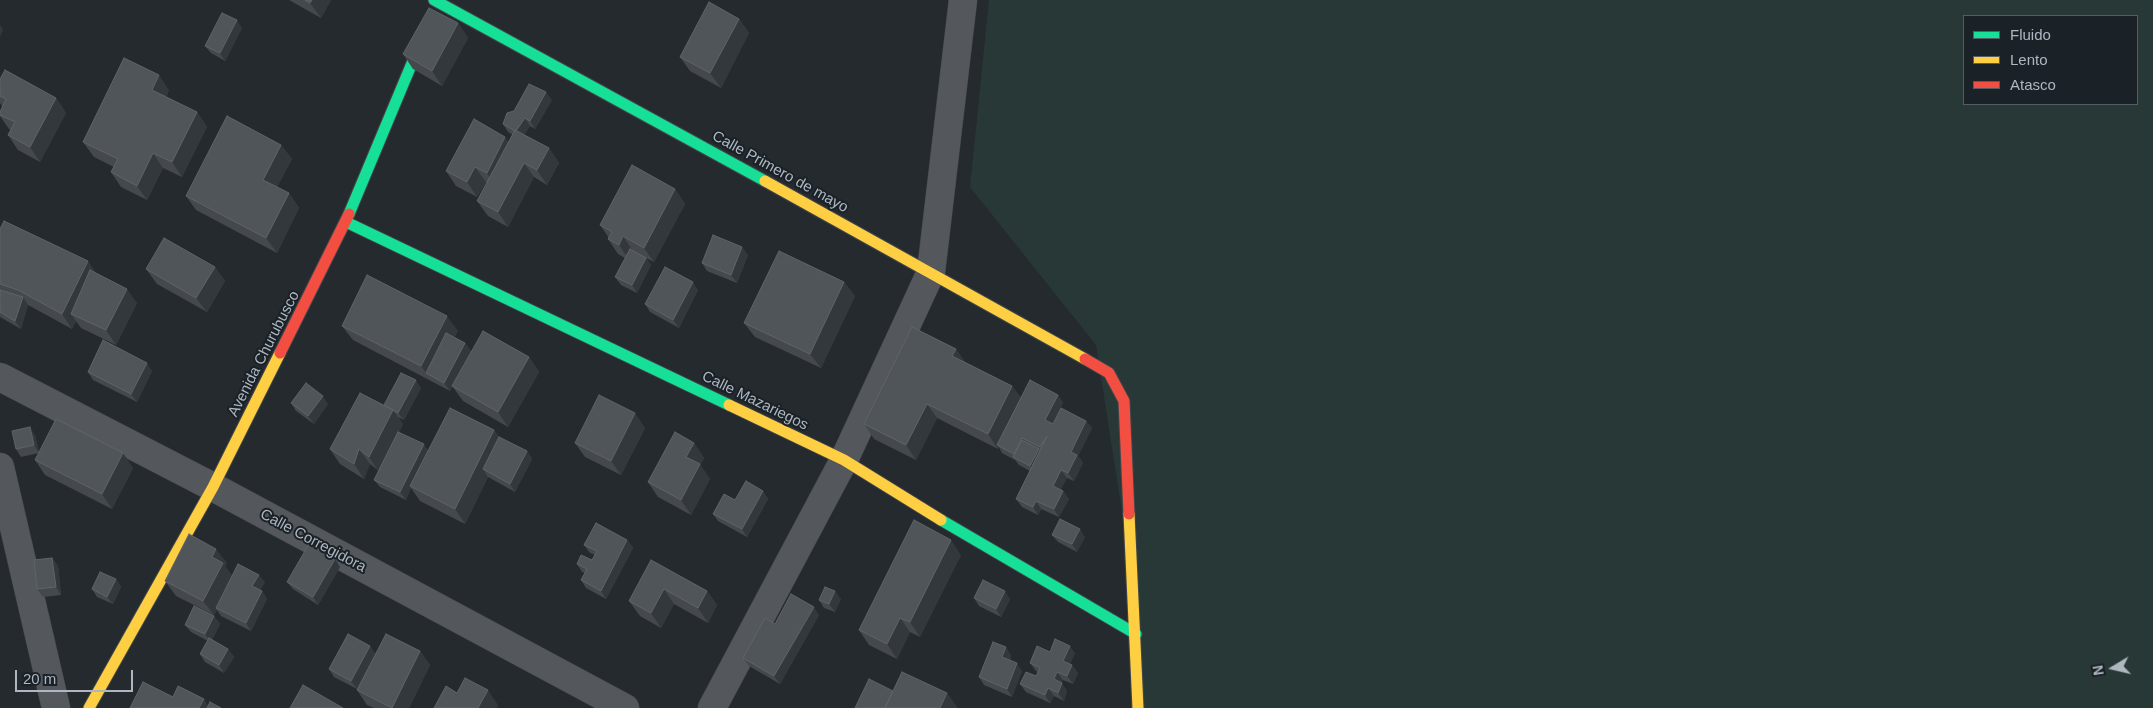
<!DOCTYPE html>
<html>
<head>
<meta charset="utf-8">
<style>
  body { margin:0 }
  #map { position:relative; width:2153px; height:708px; overflow:hidden; background:#252a2e; font-family:Arial,sans-serif }
  canvas { display:block }
  .legend { position:absolute; left:1963px; top:15px; width:175px; height:90px; box-sizing:border-box; background:#1a2127; border:1px solid #555d64; margin:0; padding:6px 9px; list-style:none; font-size:15px; color:#aeb7c0 }
  .legend li { display:flex; align-items:center; gap:10px; height:25px }
  .legend b { width:25px; border:1px solid #555d64 }
  .north { position:absolute; left:2088px; top:643px; width:50px; height:50px; -webkit-text-stroke:4px #1a2127; paint-order:stroke; rotate:261deg; font-size:14px; font-weight:700; line-height:20px; text-align:center; color:#aeb7c0 }
  .north::after { content:''; display:block; margin:auto; width:18px; height:22px; background:#aeb7c0; clip-path:polygon(50% 0,100% 100%,50% 72%,0 100%) }
  .scale { position:absolute; left:15px; top:670px; width:118px; height:22px; box-sizing:border-box; border:2px solid #aeb7c0; border-top:0; padding-left:6px; font-size:15px; line-height:18px; white-space:nowrap; color:#aeb7c0; -webkit-text-stroke:4px #1a2127; paint-order:stroke }
</style>
</head>
<body>
<div id="map">
<canvas width="2153" height="708"></canvas>
<ul class="legend">
<li><b style="height:6px;background:#16e098"></b>Fluido</li>
<li><b style="height:6px;background:#ffcf43"></b>Lento</li>
<li><b style="height:6px;background:#f24e42"></b>Atasco</li>
</ul>
<div class="north">N</div>
<div class="scale">20 m</div>
</div>
<script>
const ctx = document.querySelector('canvas').getContext('2d');
ctx.lineJoin = 'round';
function fillPath(path, color) {
  ctx.fillStyle = color;
  ctx.fill(path, 'evenodd');
}
function toPath(rows) {
  const path = new Path2D();
  for (const r of rows) {
    path.moveTo(r[0], r[1]);
    for (let i = 2; i < r.length; i += 2) path.lineTo(r[i], r[i + 1]);
  }
  return path;
}
function trace(path, color, width, dash) {
  ctx.strokeStyle = color;
  ctx.lineWidth = width;
  ctx.lineCap = dash ? 'butt' : 'round';
  ctx.setLineDash(dash || []);
  ctx.stroke(path);
}
function write(font, color, halo, rows, align = 'center') {
  ctx.font = font + ' Arial,sans-serif';
  ctx.lineWidth = 4;
  ctx.setLineDash([]);
  ctx.textBaseline = 'middle';
  ctx.strokeStyle = halo;
  ctx.fillStyle = color;
  for (const [text, x, y, turn = 0] of rows) {
    ctx.save();
    ctx.translate(x, y);
    ctx.rotate((+turn || 0) * Math.PI / 180);
    ctx.textAlign = isNaN(turn) ? turn : align;
    if (halo) ctx.strokeText(text, 0, 0);
    ctx.fillText(text, 0, 0);
    ctx.restore();
  }
}
fillPath(toPath([
  [989,0,2153,0,2153,708,1131,708,1128,550,1096,345,970,187],
  [1964,16,2137,16,2137,104,1964,104]
]), '#283837');
const street = toPath([
  [0,377,213,487,625,708],
  [0,467,56,708],
  [712,708,844,460,931,272,963,0]
]);
const fast = toPath([
  [434,0,765,181],
  [349,214,425,32],
  [346,222,729,405],
  [941,520,1136,634]
]);
const slow = toPath([
  [765,181,1085,359],
  [729,405,844,460,941,520],
  [1129,514,1138,708],
  [89,708,213,487,280,353]
]);
const jam = toPath([
  [280,353,349,214],
  [1085,359,1109,373,1124,401,1129,514]
]);
trace(street, '#424649', 29);
trace(fast, '#424649', 13);
trace(slow, '#424649', 13);
trace(jam, '#424649', 13);
trace(street, '#54585d', 28);
trace(fast, '#16e098', 11);
trace(slow, '#ffcf43', 11);
trace(jam, '#f24e42', 11);
fillPath(toPath([
  [289,0,331,0,321,18],
  [739,19,749,33,721,88,690,71,680,57],
  [458,23,468,38,442,86,413,69,403,54],
  [242,28,225,61,211,53,205,46],
  [0,79,56,98,66,113,40,162,18,150,8,135,11,130,9,129,0,116,0,112,3,107,0,103],
  [169,90,166,97,197,112,207,127,182,177,163,168,147,200,121,187,111,172,114,167,94,157,83,142],
  [552,100,535,129,530,126,524,135,549,148,559,163,547,185,534,177,508,227,488,216,477,201,487,183,486,182,477,197,456,186,446,171,509,142,513,135,508,132,503,124],
  [281,145,292,159,277,187,289,193,299,208,277,253,196,210,186,196],
  [675,189,685,204,654,262,646,258,651,265,637,293,621,285,615,277,625,258,618,254,608,239,609,238,600,225],
  [0,229,96,273,137,303,116,345,81,328,76,321,72,329,28,305,21,329,0,317],
  [748,255,737,283,707,271,702,263],
  [215,267,225,281,207,312,157,284,146,269],
  [844,282,855,296,821,368,755,337,744,323],
  [698,290,679,328,650,312,645,304],
  [342,326,458,331,454,337,465,343,471,351,450,391,353,340],
  [956,349,965,362,1012,386,1021,398,1058,395,1063,403,1052,424,1086,421,1092,428,1078,456,1083,463,1074,481,1067,478,1060,490,1063,491,1069,499,1059,517,1041,509,1038,515,1022,507,1016,499,1030,471,1019,465,1015,460,1002,453,999,447,998,449,937,418,916,460,874,439,864,424],
  [529,357,539,372,508,427,463,401,452,386],
  [152,371,137,402,93,380,88,372],
  [421,388,404,420,398,417,403,424,399,432,428,451,494,430,499,437,527,451,532,459,515,492,488,477,465,524,420,501,411,488,406,500,380,487,374,480,379,471,370,464,364,479,340,464,330,449,385,406],
  [291,403,328,404,314,424,296,411],
  [645,428,621,475,585,457,575,443],
  [35,435,39,452,133,468,112,509,45,475,35,460,39,453,21,457,16,449],
  [694,443,704,458,700,465,710,479,691,515,658,497,648,482],
  [763,491,768,499,747,537,718,521,713,514,735,500],
  [1052,535,1085,537,1077,552,1058,542],
  [627,540,633,548,606,599,586,588,581,580,585,573,582,572,577,564,592,560,595,555,590,553,584,545],
  [961,555,920,637,910,632,897,659,869,645,859,630],
  [52,558,58,566,61,595,43,597,37,589],
  [335,559,340,567,318,605,293,589,287,582],
  [651,560,707,591,717,605,708,623,674,604,661,628,640,616,629,601],
  [227,563,225,566,232,576,265,582,260,590,262,591,267,599,251,631,221,616,217,610,214,615,176,596,165,581],
  [116,579,121,587,113,604,97,597,92,589],
  [974,598,1010,599,1001,617,979,606],
  [841,599,835,612,824,608,819,600],
  [819,615,780,684,749,666,743,658,775,624],
  [214,616,220,624,212,640,228,649,234,657,224,673,205,662,200,654,208,641,191,632,185,625],
  [420,651,430,665,409,708,374,708,367,705,357,690,375,654,357,689,334,677,329,669,376,654],
  [1050,652,1075,653,1070,664,1072,665,1078,673,1073,684,1063,680,1061,683,1067,691,1064,701,1054,696,1050,703,1026,692,1020,684,1036,676,1038,672,1036,671,1030,663],
  [1011,655,1010,660,1022,671,1012,697,984,685,979,677]
]), '#45494e');
fillPath(toPath([
  [312,0,331,0,321,18,310,3],
  [739,19,749,33,721,88,710,73],
  [237,20,242,28,225,61,220,53],
  [458,23,468,38,442,86,432,71],
  [0,25,3,30,0,37],
  [159,75,169,90,162,104,152,90],
  [546,92,552,100,535,129,530,121],
  [56,98,66,113,40,162,30,147],
  [197,112,207,127,182,177,172,162],
  [525,118,530,126,521,139,516,131],
  [505,137,516,151,497,188,487,173],
  [281,145,292,159,273,194,263,180],
  [549,148,559,163,547,185,537,170],
  [153,153,163,168,147,200,137,186],
  [524,163,534,177,508,227,498,212],
  [475,167,486,182,477,197,467,182],
  [675,189,685,204,654,262,644,248],
  [289,193,299,208,277,253,266,238],
  [623,236,633,251,629,260,619,245],
  [742,247,748,255,737,283,731,275],
  [646,258,651,265,637,293,632,285],
  [88,261,98,276,71,314,76,321,72,329,62,314],
  [215,267,225,281,207,312,196,298],
  [693,282,698,290,679,328,673,320],
  [844,282,855,296,821,368,810,354],
  [127,289,137,303,116,345,106,330],
  [23,297,28,305,21,329,15,321],
  [447,316,458,331,433,377,426,373,421,366],
  [465,343,471,351,450,391,444,383],
  [956,349,966,363,952,356],
  [529,357,539,372,508,427,498,412],
  [147,363,152,371,137,402,131,394],
  [416,380,421,388,404,420,398,413],
  [1012,386,1022,400,997,445,999,447,998,449,988,434],
  [1058,395,1063,403,1050,428,1045,420],
  [323,396,328,404,314,424,308,416],
  [927,404,937,418,916,460,906,445],
  [393,410,403,424,379,472,369,457],
  [635,413,645,428,621,475,611,461],
  [1086,421,1092,428,1078,456,1083,463,1074,481,1068,473,1071,452],
  [30,427,35,435,39,453,34,445],
  [494,430,505,445,483,469,488,477,465,524,455,509],
  [1022,438,1028,446,1017,459,1014,454],
  [694,443,704,458,700,465,710,479,691,515,681,500,686,457],
  [424,444,429,452,410,486,411,488,406,500,400,492],
  [359,449,370,464,364,479,354,464],
  [1039,449,1044,456,1036,474,1030,466],
  [527,451,532,459,515,492,510,484],
  [123,453,133,468,112,509,102,494],
  [1061,470,1067,478,1059,494,1053,486],
  [763,491,768,499,747,537,742,529],
  [1063,491,1069,499,1059,517,1054,509],
  [1036,501,1041,509,1038,515,1033,507],
  [1080,529,1085,537,1077,552,1072,544],
  [627,540,633,548,606,599,601,591],
  [951,540,961,555,920,637,910,622],
  [216,549,227,563,225,566,233,577,216,608,217,610,214,615,203,601,212,557],
  [52,558,58,566,61,595,56,587],
  [335,559,340,567,318,605,313,597],
  [259,575,265,582,258,594,252,586],
  [116,579,121,587,113,604,107,597],
  [664,589,674,604,661,628,651,613],
  [262,591,267,599,251,631,246,623],
  [707,591,717,605,708,623,698,608],
  [835,591,841,599,835,612,829,604],
  [1005,591,1010,599,1001,617,996,609],
  [814,607,819,615,780,684,774,676],
  [214,616,220,624,211,642,205,634],
  [900,618,910,632,897,659,887,644],
  [370,646,376,654,357,689,351,681],
  [1070,646,1075,653,1068,669,1063,661],
  [1006,647,1011,655,1008,665,1002,657],
  [228,649,234,657,224,673,219,665],
  [420,651,430,665,409,708,392,708],
  [1017,663,1022,671,1012,697,1007,689],
  [1072,665,1078,673,1073,684,1067,676],
  [1057,672,1063,680,1059,687,1054,679],
  [1062,683,1067,691,1064,701,1058,693],
  [1048,688,1054,696,1050,703,1045,695],
  [488,690,498,705,497,708,478,708],
  [947,693,958,708,940,708],
  [204,699,209,707,208,708,199,708]
]), '#33383c');
const building = toPath([
  [305,0,312,0,310,3,305,0],
  [709,2,739,19,710,73,680,57,709,2],
  [429,8,458,23,432,71,403,54,429,8],
  [222,13,237,20,220,53,205,46,222,13],
  [124,58,159,75,152,90,197,112,172,162,153,153,137,186,111,172,118,159,83,142,124,58],
  [5,70,56,98,30,147,8,135,15,122,0,115,0,112,6,99,0,96,0,79,5,70],
  [529,84,546,92,530,121,525,118,516,131,515,131,503,124,507,113,514,111,529,84],
  [227,116,281,145,263,180,289,193,266,238,186,196,227,116],
  [474,119,505,137,487,173,475,167,467,182,446,171,474,119],
  [515,130,549,148,537,170,524,163,498,212,477,201,515,130],
  [632,165,675,189,644,248,623,236,619,245,608,239,612,232,600,225,632,165],
  [4,221,88,261,62,314,18,290,0,284,0,229,4,221],
  [713,235,742,247,731,275,702,263,713,235],
  [164,238,215,267,196,298,146,269,164,238],
  [630,249,646,258,632,285,615,277,630,249],
  [779,251,844,282,810,354,744,323,779,251],
  [665,267,693,282,673,320,645,304,665,267],
  [90,270,127,289,106,330,71,314,90,270],
  [367,275,447,316,421,366,342,326,367,275],
  [0,290,23,297,15,321,0,312,0,290],
  [912,327,956,349,952,356,1012,386,988,434,927,404,906,445,864,424,912,327],
  [483,331,529,357,498,412,452,386,483,331],
  [446,333,465,343,444,383,426,373,446,333],
  [103,340,147,363,131,394,88,372,103,340],
  [401,373,416,380,398,413,384,405,401,373],
  [1030,380,1058,395,1045,420,1053,424,1061,408,1086,421,1071,452,1077,455,1068,473,1061,470,1053,486,1063,491,1054,509,1036,501,1033,507,1016,499,1047,436,1040,447,1022,438,1014,454,997,445,1030,380],
  [306,383,323,396,308,416,291,403,306,383],
  [360,393,393,410,369,457,359,449,354,464,330,449,360,393],
  [599,395,635,413,611,461,575,443,599,395],
  [450,408,494,430,455,509,410,486,450,408],
  [56,419,123,453,102,494,35,460,56,419],
  [30,427,34,445,16,449,12,431,30,427],
  [398,432,424,444,400,492,374,480,398,432],
  [675,432,694,443,686,457,700,464,681,500,648,482,675,432],
  [499,437,527,451,510,484,483,469,499,437],
  [1022,440,1039,449,1030,466,1013,457,1022,440],
  [746,481,763,491,742,529,713,514,724,494,735,500,746,481],
  [1060,519,1080,529,1072,544,1052,535,1060,519],
  [914,520,951,540,910,622,900,618,887,644,859,630,914,520],
  [596,523,627,540,601,591,581,580,587,569,577,564,581,555,592,560,597,551,584,545,596,523],
  [189,534,216,549,212,557,223,563,203,601,165,581,189,534],
  [309,544,335,559,313,597,287,582,309,544],
  [52,558,56,587,37,589,34,560,52,558],
  [651,560,707,591,698,608,664,589,651,613,629,601,651,560],
  [238,564,259,575,252,586,262,591,246,623,216,608,238,564],
  [100,572,116,579,107,597,92,589,100,572],
  [983,580,1005,591,996,609,974,598,983,580],
  [825,587,835,591,829,604,819,600,825,587],
  [791,594,814,607,774,676,743,658,765,618,775,624,791,594],
  [194,606,214,616,205,634,185,625,194,606],
  [348,634,370,646,351,681,329,669,348,634],
  [386,634,420,651,392,708,357,690,386,634],
  [209,638,228,649,219,665,200,654,209,638],
  [1055,639,1070,646,1063,661,1072,665,1067,676,1057,672,1054,679,1062,683,1058,693,1048,688,1045,695,1020,684,1026,672,1036,676,1040,668,1030,663,1037,646,1050,652,1055,639],
  [993,642,1006,647,1002,657,1017,663,1007,689,979,677,993,642],
  [902,672,947,693,940,708,885,708,902,672],
  [465,678,488,690,478,708,434,708,446,686,457,693,465,678],
  [869,679,893,691,885,708,855,708,869,679],
  [143,682,173,697,178,686,204,699,199,708,130,708,143,682],
  [303,685,343,708,290,708,303,685],
  [210,702,221,708,207,708,210,702]
]);
fillPath(building, '#50555a');
trace(building, '#5f646a', 1);
write('15px', '#aeb7c0', '#1a2127', [
  ["Calle Primero de mayo",780,172,29],
  ["Avenida Churubusco",264,354,-63],
  ["Calle Mazariegos",755,401,26],
  ["Calle Corregidora",313,541,28]
]);
</script>
</body>
</html>
